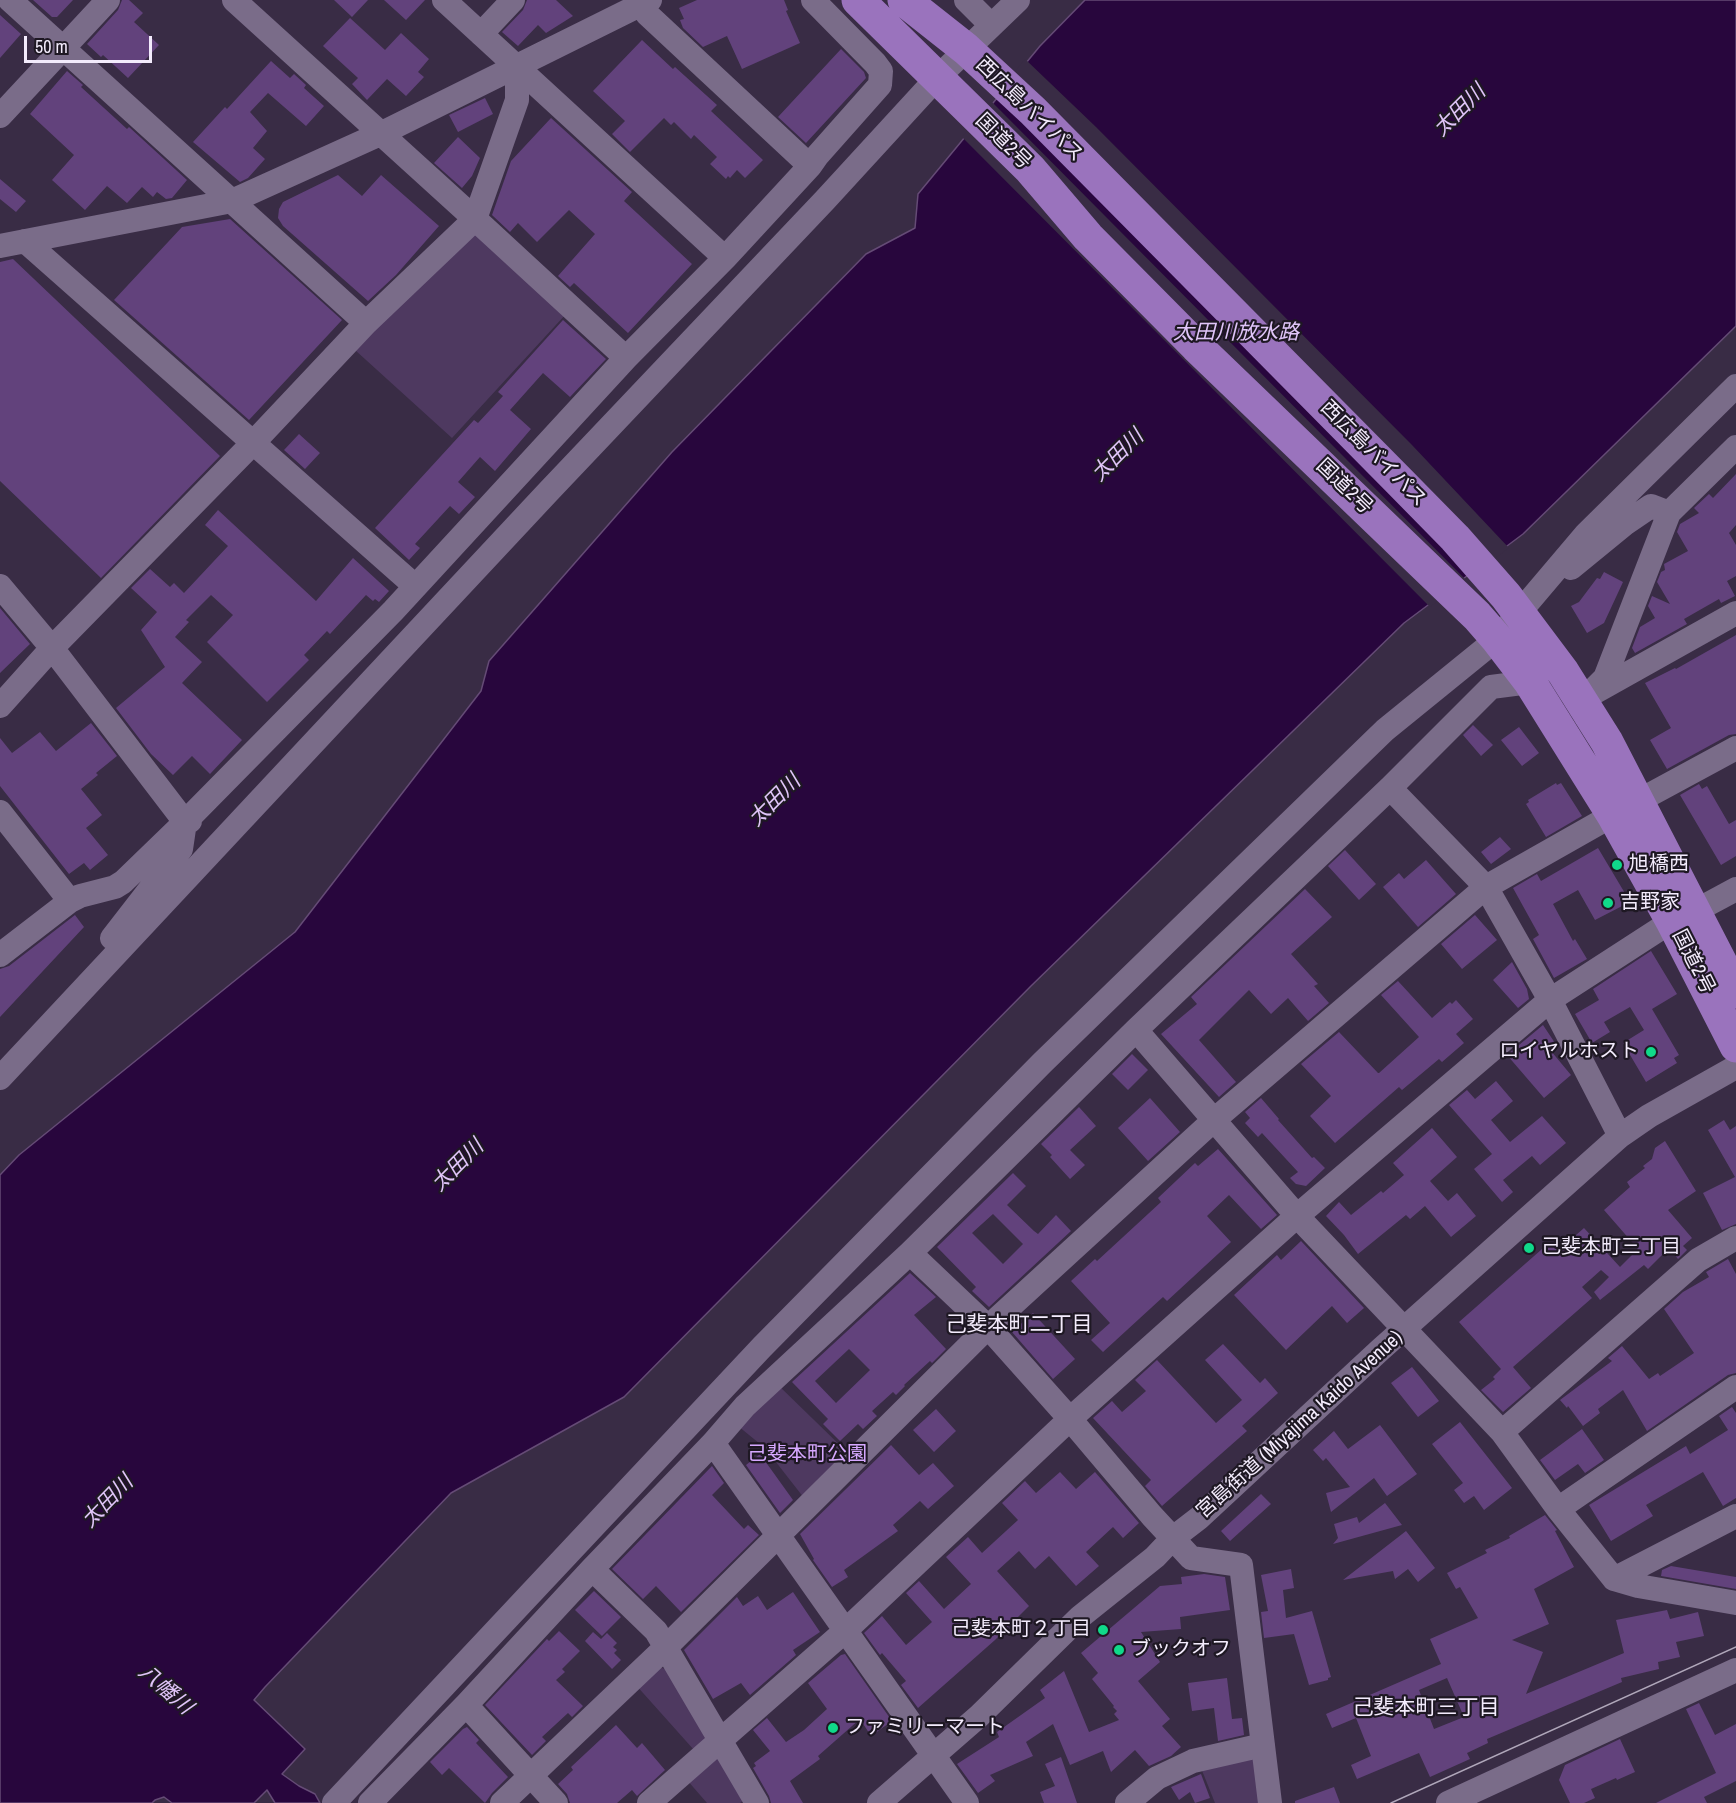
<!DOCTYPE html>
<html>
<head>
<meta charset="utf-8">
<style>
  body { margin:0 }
  #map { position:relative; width:1736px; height:1803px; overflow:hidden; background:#392c45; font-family:"Archivo Narrow",sans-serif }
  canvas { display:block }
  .scale { position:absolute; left:24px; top:36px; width:128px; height:27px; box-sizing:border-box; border:3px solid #f3ebfc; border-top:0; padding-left:8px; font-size:18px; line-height:21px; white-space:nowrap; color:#f3ebfc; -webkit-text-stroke:4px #1e1823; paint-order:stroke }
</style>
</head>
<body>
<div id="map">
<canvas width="1736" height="1803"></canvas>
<div class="scale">50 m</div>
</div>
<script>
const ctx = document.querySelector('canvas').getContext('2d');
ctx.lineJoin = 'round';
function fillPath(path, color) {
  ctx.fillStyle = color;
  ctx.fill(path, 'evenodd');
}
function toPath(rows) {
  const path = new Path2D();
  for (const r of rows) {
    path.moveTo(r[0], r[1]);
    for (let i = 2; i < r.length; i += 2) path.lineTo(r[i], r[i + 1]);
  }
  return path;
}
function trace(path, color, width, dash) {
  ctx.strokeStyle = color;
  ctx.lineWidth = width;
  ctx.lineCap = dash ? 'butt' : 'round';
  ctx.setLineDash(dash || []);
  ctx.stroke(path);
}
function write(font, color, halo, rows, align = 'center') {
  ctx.font = font + ' "Archivo Narrow","Noto Sans JP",sans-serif';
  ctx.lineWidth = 4.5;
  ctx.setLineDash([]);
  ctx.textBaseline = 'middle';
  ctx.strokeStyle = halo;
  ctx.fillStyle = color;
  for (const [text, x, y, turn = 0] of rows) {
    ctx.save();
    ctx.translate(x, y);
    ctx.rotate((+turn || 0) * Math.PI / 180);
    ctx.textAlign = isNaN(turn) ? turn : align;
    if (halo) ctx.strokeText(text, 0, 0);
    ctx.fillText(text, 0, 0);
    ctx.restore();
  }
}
fillPath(toPath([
  [467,234,478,235,566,314,452,438,355,350],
  [777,1384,850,1455,804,1498,765,1448,738,1426],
  [655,1666,669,1670,706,1732,704,1742,694,1750,635,1684],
  [1253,1754,1266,1803,1215,1803,1201,1768],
  [711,1758,723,1759,746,1798,740,1803,707,1803,687,1780]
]), '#4e3960');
const water = toPath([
  [1085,0,1736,0,1736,326,1523,534,1404,623,1031,986,624,1397,451,1493,265,1687,254,1700,305,1749,282,1774,299,1786,315,1794,320,1803,275,1803,267,1790,254,1803,172,1803,164,1797,155,1800,152,1803,0,1803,0,1175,19,1155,295,932,481,691,489,661,672,452,866,254,915,228,918,194,1040,46,1085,0]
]);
fillPath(water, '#28063d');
trace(water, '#654b76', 1.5);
fillPath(toPath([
  [1025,59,1096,127,1412,445,1509,548,1472,575,997,94],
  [991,101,1466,580,1430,607,962,137]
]), '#392c45');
fillPath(toPath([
  [33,0,73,0,57,17,52,17],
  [122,0,129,0,143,13,134,22,159,45,128,78,103,55,101,57,87,44,118,10],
  [334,0,368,0,352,17],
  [384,0,425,0,406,20],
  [527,0,556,0,573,16,546,33,538,25,518,46,502,32,523,10],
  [697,0,784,0,788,10,786,11,800,43,742,69,727,36,703,47,683,28,680,20,684,19,679,8],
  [0,15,21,34,0,58],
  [350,18,385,50,401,33,429,59,418,72,424,77,406,96,387,79,367,100,352,84,358,78,323,46],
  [642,40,673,69,675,67,717,105,711,111,763,160,745,178,737,170,730,178,728,176,726,179,710,164,717,157,694,135,691,139,674,122,671,125,664,118,630,152,612,134,625,121,593,91],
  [841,49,864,72,866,78,806,143,778,117],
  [271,61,290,78,294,74,306,85,304,88,324,106,306,126,268,93,250,112,267,131,253,148,265,159,248,178,240,182,193,142,225,107,227,109],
  [67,71,83,85,81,87,127,129,129,127,187,180,172,198,166,199,157,192,153,197,142,187,127,203,107,186,85,210,52,180,74,155,30,114],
  [485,98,493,114,458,132,449,115],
  [551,118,632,192,624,201,692,264,628,333,574,283,570,287,558,276,595,234,569,210,537,242,518,223,510,232,492,215,511,161],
  [458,137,480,158,472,176,462,188,434,163],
  [338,175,362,196,381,175,439,226,396,275,368,301,283,226,278,218,279,209,283,202],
  [0,179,26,201,16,212,0,199],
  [230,219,342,320,249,420,114,300,182,227],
  [13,259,220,456,101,578,0,481,0,262],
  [563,320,606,359,570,397,543,373,510,410,531,429,495,471,480,457,458,482,475,497,459,514,450,506,415,544,420,548,409,560,375,528,474,420,478,423,503,396,498,392],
  [299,434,320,453,305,469,284,450],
  [1736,474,1736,525,1729,533,1736,545,1736,576,1727,581,1735,596,1721,603,1719,599,1684,619,1687,624,1635,653,1632,648,1640,627,1655,618,1648,606,1652,596,1670,604,1657,582,1661,572,1665,570,1664,564,1688,551,1677,532,1680,524,1699,513,1694,508,1709,494,1713,498],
  [218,510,316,601,353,558,389,591,379,602,375,599,373,601,366,595,330,634,327,631,304,655,309,660,267,702,207,642,233,615,211,595,186,620,189,622,175,637,202,662,182,683,242,740,210,774,192,756,173,775,151,754,116,708,165,667,141,630,157,612,131,588,150,569,170,587,174,583,184,593,228,546,205,525],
  [1604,572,1623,582,1604,623,1587,633,1571,606,1579,602,1597,578,1600,579],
  [0,608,30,644,0,673],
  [1736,635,1736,734,1729,735,1667,769,1650,740,1671,728,1645,683,1675,668,1676,669],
  [91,723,117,756,96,773,98,775,81,789,102,815,86,828,108,855,90,870,84,863,69,874,0,786,0,738,12,753,40,732,56,751],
  [1473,725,1493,745,1481,756,1463,735],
  [1519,727,1539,753,1522,766,1501,740],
  [1556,783,1557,785,1561,783,1582,816,1546,837,1526,804,1529,802,1528,800],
  [1699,784,1702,789,1707,786,1729,824,1736,820,1736,856,1721,865,1680,795],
  [1500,837,1511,849,1491,864,1481,852],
  [1598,848,1629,900,1628,903,1595,920,1578,890,1553,904,1573,941,1575,939,1587,959,1554,978,1533,939,1539,935,1513,888,1537,874,1541,881],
  [1345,850,1376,884,1359,900,1328,866],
  [1426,860,1456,894,1418,927,1383,887,1399,873,1404,879],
  [1305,889,1332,917,1291,954,1318,984,1314,986,1329,1003,1308,1021,1288,998,1271,1014,1249,990,1199,1040,1236,1082,1219,1097,1161,1034,1197,1004,1191,997],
  [75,915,84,927,0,1017,0,969,9,966],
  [1475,915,1497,940,1462,969,1441,944],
  [1651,951,1677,994,1652,1009,1679,1055,1674,1058,1677,1063,1646,1082,1623,1043,1644,1030,1630,1007,1604,1022,1610,1032,1592,1043,1575,1014,1599,1000,1593,989],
  [1512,962,1527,989,1529,999,1518,1008,1493,980],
  [1398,981,1432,1018,1450,1002,1452,1004,1456,1000,1473,1019,1456,1034,1464,1043,1442,1062,1439,1059,1402,1090,1399,1087,1335,1143,1310,1116,1331,1096,1301,1064,1339,1032,1378,1073,1379,1073,1419,1037,1381,995],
  [1543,1025,1557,1046,1551,1051,1571,1075,1544,1098,1507,1055],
  [1132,1054,1148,1070,1128,1090,1112,1074],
  [1496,1081,1513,1101,1491,1120,1510,1142,1542,1116,1566,1143,1540,1165,1532,1156,1503,1180,1513,1192,1502,1202,1474,1169,1492,1154,1449,1105,1467,1090,1475,1099],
  [1150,1098,1180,1132,1148,1161,1118,1128],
  [1261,1098,1279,1119,1278,1120,1312,1158,1314,1157,1325,1168,1306,1186,1296,1184,1290,1178,1298,1172,1262,1133,1258,1137,1245,1123,1250,1118,1245,1112],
  [1079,1107,1096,1126,1070,1150,1085,1165,1070,1179,1050,1157,1052,1155,1041,1144],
  [1724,1120,1730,1130,1736,1126,1736,1224,1722,1230,1703,1193,1735,1177,1708,1130],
  [1432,1128,1457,1157,1430,1181,1448,1201,1457,1193,1476,1216,1451,1237,1425,1206,1410,1219,1406,1215,1358,1254,1344,1235,1326,1216,1339,1202,1351,1215,1381,1191,1383,1193,1404,1175,1393,1163],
  [1665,1141,1696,1191,1668,1210,1692,1238,1683,1246,1687,1250,1678,1259,1669,1248,1648,1269,1644,1265,1600,1300,1594,1292,1609,1277,1601,1270,1582,1287,1592,1298,1513,1367,1531,1388,1503,1412,1481,1390,1495,1379,1493,1377,1501,1369,1459,1322,1550,1242,1558,1251,1584,1228,1620,1267,1638,1249,1604,1210,1630,1187,1627,1182,1645,1168,1643,1166,1652,1159,1655,1148],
  [1218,1149,1277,1215,1261,1229,1229,1195,1207,1216,1231,1242,1167,1301,1163,1297,1103,1352,1091,1340,1110,1323,1071,1281,1095,1259,1097,1261,1161,1202,1158,1198,1195,1163,1198,1166],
  [1013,1173,1026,1186,1007,1205,1034,1231,1038,1234,1056,1215,1071,1231,989,1307,972,1291,976,1287,937,1247],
  [993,1214,1023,1244,1003,1264,972,1233],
  [1301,1241,1364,1308,1347,1323,1332,1306,1286,1350,1234,1295,1277,1255,1281,1260],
  [1728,1259,1736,1274,1736,1373,1728,1375,1647,1431,1623,1390,1598,1409,1600,1413,1583,1426,1568,1406,1567,1408,1560,1400,1612,1361,1608,1358,1622,1346,1649,1379,1658,1373,1660,1376,1694,1353,1664,1309,1683,1292,1709,1277,1706,1272],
  [910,1273,936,1297,914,1315,946,1349,932,1363,930,1361,904,1385,905,1386,896,1395,893,1392,872,1411,877,1416,863,1429,858,1424,840,1441,823,1424,828,1419,792,1382],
  [849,1349,870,1370,836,1403,815,1381],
  [1033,1313,1075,1359,1053,1379,1012,1332],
  [1223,1344,1260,1383,1265,1378,1278,1393,1242,1426,1247,1431,1162,1506,1145,1486,1151,1480,1093,1418,1112,1401,1122,1412,1146,1391,1135,1380,1157,1360,1216,1423,1242,1400,1205,1360],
  [1412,1367,1439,1401,1418,1417,1391,1383],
  [1732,1407,1736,1413,1736,1498,1723,1506,1703,1472,1646,1505,1653,1516,1611,1541,1589,1505,1686,1446,1690,1454,1728,1430,1719,1416],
  [936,1409,956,1431,934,1452,913,1430],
  [1460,1422,1512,1488,1484,1510,1474,1496,1464,1503,1454,1490,1463,1483,1432,1444],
  [1380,1425,1417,1474,1387,1496,1374,1478,1331,1512,1326,1493,1350,1487,1326,1458,1323,1461,1313,1450,1334,1431,1348,1449],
  [1582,1429,1604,1460,1585,1473,1578,1464,1555,1480,1540,1460],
  [891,1445,919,1475,933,1463,954,1486,928,1509,920,1501,893,1525,898,1531,844,1570,848,1577,832,1587,813,1560,814,1559,800,1534],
  [760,1454,793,1500,780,1513,746,1465],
  [712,1466,724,1483,712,1495,744,1529,748,1525,759,1535,681,1612,656,1586,643,1599,612,1569],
  [1060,1472,1076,1489,1095,1472,1139,1523,1123,1538,1113,1527,1086,1552,1099,1566,1076,1586,1049,1556,1035,1569,1019,1551,997,1571,1029,1606,995,1640,918,1708,901,1685,906,1681,882,1653,880,1655,864,1633,882,1616,906,1645,932,1622,906,1593,919,1581,944,1609,971,1584,946,1557,968,1537,982,1553,1018,1520,1002,1503,1025,1481,1036,1493],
  [1261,1494,1271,1504,1230,1541,1221,1531],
  [1385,1503,1402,1525,1333,1544,1338,1538,1334,1524,1357,1517,1359,1523],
  [1545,1515,1557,1530,1555,1531,1574,1567,1534,1589,1549,1624,1512,1640,1543,1652,1526,1694,1624,1653,1616,1620,1667,1610,1670,1619,1698,1612,1704,1636,1676,1642,1680,1657,1658,1662,1659,1669,1621,1678,1622,1682,1487,1739,1488,1743,1467,1753,1470,1759,1430,1777,1419,1753,1357,1779,1351,1765,1371,1756,1356,1718,1332,1728,1326,1714,1441,1664,1430,1639,1478,1618,1460,1587,1456,1589,1447,1573,1487,1553,1485,1550,1510,1538,1509,1536],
  [1447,1678,1464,1717,1434,1729,1419,1690],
  [1406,1531,1435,1568,1418,1582,1408,1569,1395,1579,1393,1571,1343,1580],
  [1671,1566,1736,1577,1736,1589,1661,1576,1662,1570],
  [1291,1569,1294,1588,1283,1590,1286,1618,1312,1611,1331,1677,1328,1678,1328,1680,1309,1685,1294,1634,1264,1638,1261,1612,1268,1611,1261,1575],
  [1204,1574,1225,1577,1230,1610,1180,1617,1181,1629,1141,1632,1160,1662,1138,1681,1170,1719,1162,1726,1181,1747,1171,1756,1149,1766,1135,1750,1111,1772,1103,1751,1070,1765,1053,1724,1026,1742,1033,1756,990,1775,995,1781,978,1793,957,1764,999,1737,997,1732,1045,1698,1040,1690,1064,1671,1089,1732,1119,1720,1114,1714,1117,1711,1113,1707,1114,1706,1092,1679,1098,1673,1081,1653,1160,1586,1182,1584,1181,1577],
  [594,1591,621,1617,602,1636,575,1610],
  [793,1592,820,1632,793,1650,796,1655,750,1695,741,1683,713,1699,684,1650,737,1597,743,1606,758,1596,767,1610],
  [559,1631,580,1651,562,1669,565,1672,556,1680,583,1706,572,1717,568,1713,542,1737,546,1741,532,1755,485,1705,547,1639,549,1641],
  [593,1632,601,1639,607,1633,617,1643,613,1647,617,1650,614,1653,621,1660,612,1669,585,1641],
  [845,1654,892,1721,871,1736,860,1719,818,1756,820,1759,790,1781,803,1803,771,1803,769,1796,753,1768,756,1766,754,1763,770,1751,753,1730,767,1718,786,1742,804,1730,827,1709,808,1683,841,1655],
  [1227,1678,1232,1719,1242,1718,1244,1735,1218,1741,1214,1708,1192,1711,1188,1683],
  [1699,1703,1715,1735,1736,1724,1736,1781,1704,1797,1707,1803,1656,1803,1716,1773,1686,1709],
  [616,1725,637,1748,642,1743,665,1770,637,1796,632,1790,617,1803,570,1803,567,1794,558,1784,573,1770,571,1767],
  [467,1727,479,1740,476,1743,508,1777,492,1793,485,1803,449,1768,442,1775,430,1762,463,1729],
  [1620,1739,1635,1772,1617,1780,1616,1778,1591,1789,1595,1798,1584,1803,1570,1803,1559,1780,1565,1765],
  [1061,1757,1077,1803,1044,1803,1040,1792,1055,1786,1045,1764],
  [1201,1774,1210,1798,1195,1803,1190,1792,1179,1800,1171,1787],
  [1334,1787,1340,1803,1295,1803,1295,1801]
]), '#62427c');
trace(toPath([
  [10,0,366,323],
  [234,0,475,219,626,358],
  [444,0,725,258],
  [966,0,991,25],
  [481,34,513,0],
  [0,116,108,0],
  [810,166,817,156,880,85,881,71,875,63,813,0],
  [25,241,415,586],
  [0,246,232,201,380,134,650,0],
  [1571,568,1626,523,1651,506,1669,513],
  [0,586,52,648,185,822],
  [1595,692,1736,613],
  [1585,698,1605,678,1669,513,1736,447],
  [0,706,52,648,253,443,366,323,475,219,517,100,517,65],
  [1390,788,1486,887,1550,1000,1620,1136],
  [1642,799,1736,748],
  [0,812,70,901],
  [1699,909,1736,889],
  [112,938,181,849,185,822,190,821],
  [0,955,70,901,80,896,115,887,123,882,185,822,393,611,626,358,725,258,810,166,647,14,642,4],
  [1136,1030,1297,1216,1502,1432,1558,1509,1614,1579,1638,1586,1736,1603],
  [0,1078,548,492,825,200,937,78,1018,0],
  [910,1253,988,1327,1070,1419,1152,1516,1191,1558,1241,1565,1270,1803],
  [1502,1432,1698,1260,1736,1238],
  [713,1443,967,1803],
  [1558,1509,1736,1387],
  [592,1569,656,1631,757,1803],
  [1614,1579,1736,1516],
  [466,1705,556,1803],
  [334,1803,762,1347,1042,1063,1353,761,1385,730,1497,639,1586,534,1736,386],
  [370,1803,466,1705,592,1569,713,1443,745,1406,910,1253,1136,1030,1390,788,1491,687,1530,682],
  [502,1803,665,1648,988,1327,1214,1120,1486,887,1613,815],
  [649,1803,845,1631,1070,1419,1297,1216,1550,1000,1672,921],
  [879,1803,979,1716,1080,1617,1155,1557,1173,1538,1199,1518,1380,1350,1620,1136,1649,1116,1736,1067],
  [1127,1803,1157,1778,1193,1761,1263,1745],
  [1448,1803,1736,1670]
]), '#7a6c89', 24);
trace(toPath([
  [858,0,1030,169,1088,237,1196,346,1477,616,1497,639,1530,682,1613,815,1672,921,1736,1046],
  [904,0,966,49,1033,111,1399,481,1455,538,1506,596,1563,672,1607,742,1736,992]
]), '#9a73bd', 33);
trace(toPath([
  [1391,1803,1736,1647]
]), '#b0a7ba', 1.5);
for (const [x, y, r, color] of [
  [1617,865,6,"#10d98a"],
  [1608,903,6,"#10d98a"],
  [1651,1052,6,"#10d98a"],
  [1529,1248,6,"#10d98a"],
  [1103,1630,6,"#10d98a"],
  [1119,1650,6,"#10d98a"],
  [833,1728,6,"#10d98a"]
]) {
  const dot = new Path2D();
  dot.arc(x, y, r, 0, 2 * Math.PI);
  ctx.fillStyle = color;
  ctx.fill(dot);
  trace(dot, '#1e1823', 2);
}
write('20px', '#f3ebfc', '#1e1823', [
  ["西広島バイパス",1029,110,44],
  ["国道2号",1003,142,45],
  ["西広島バイパス",1373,454,45],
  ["国道2号",1344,487,44],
  ["国道2号",1693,962,63],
  ["宮島街道 (Miyajima Kaido Avenue)",1300,1425,-42]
]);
write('20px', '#f3ebfc', '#1e1823', [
  ["旭橋西",1629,865],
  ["吉野家",1620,903],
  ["ロイヤルホスト",1639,1052,"right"],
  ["己斐本町三丁目",1541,1248],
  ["己斐本町２丁目",1091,1630,"right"],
  ["ブックオフ",1131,1650],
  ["ファミリーマート",845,1728]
], 'left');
write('20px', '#d6a8ff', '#1e1823', [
  ["己斐本町公園",807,1455]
]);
write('italic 21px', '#e0c5f9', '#1e1823', [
  ["太田川",1460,111,-45],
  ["太田川放水路",1236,333],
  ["太田川",1118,456,-45],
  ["太田川",775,801,-45],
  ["太田川",458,1166,-45],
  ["太田川",108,1502,-46],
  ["八幡川",165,1690,41]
]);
write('21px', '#f3ebfc', '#1e1823', [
  ["己斐本町二丁目",1019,1325],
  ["己斐本町三丁目",1426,1708]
]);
</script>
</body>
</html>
